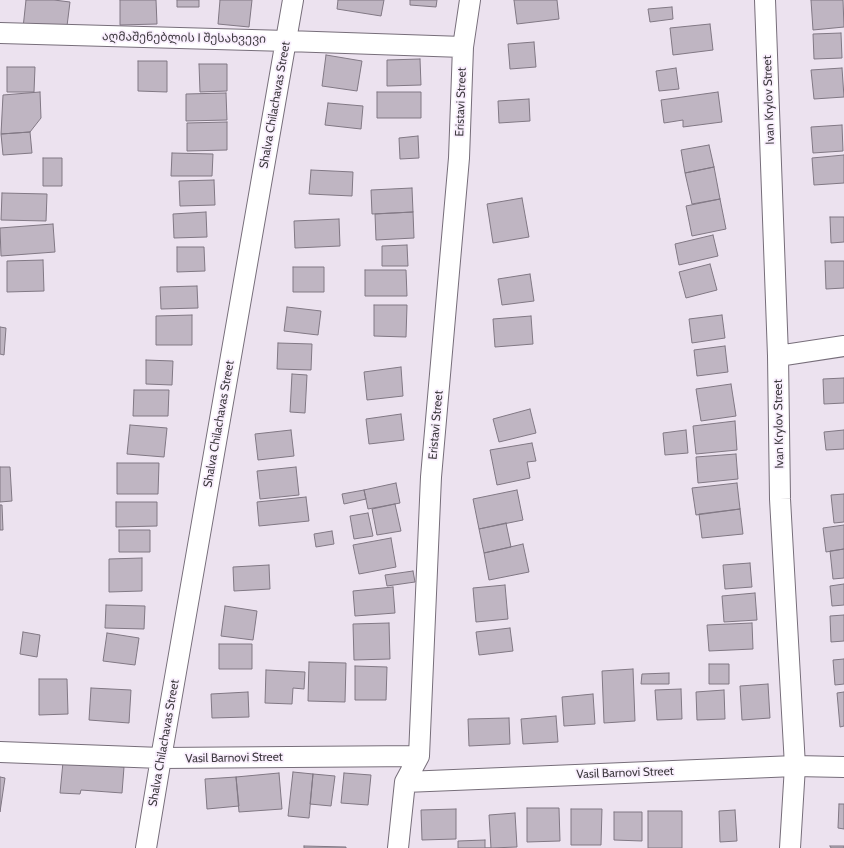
<!DOCTYPE html>
<html>
<head>
<meta charset="utf-8">
<style>
  body { margin:0 }
  canvas { display:block; background:#ece2ef }
</style>
</head>
<body>
<canvas width="844" height="848"></canvas>
<script>
const ctx = document.querySelector('canvas').getContext('2d');
ctx.lineJoin = 'round';
function fillPath(path, color) {
  ctx.fillStyle = color;
  ctx.fill(path, 'evenodd');
}
function toPath(rows) {
  const path = new Path2D();
  for (const r of rows) {
    path.moveTo(r[0], r[1]);
    for (let i = 2; i < r.length; i += 2) path.lineTo(r[i], r[i + 1]);
  }
  return path;
}
function trace(path, color, width, dash) {
  ctx.strokeStyle = color;
  ctx.lineWidth = width;
  ctx.lineCap = dash ? 'butt' : 'round';
  ctx.setLineDash(dash || []);
  ctx.stroke(path);
}
function write(font, color, halo, rows, align = 'center') {
  ctx.font = font + ' Cabin,"Noto Sans Georgian",sans-serif';
  ctx.lineWidth = 3.5;
  ctx.setLineDash([]);
  ctx.textBaseline = 'middle';
  ctx.strokeStyle = halo;
  ctx.fillStyle = color;
  for (const [text, x, y, turn = 0] of rows) {
    ctx.save();
    ctx.translate(x, y);
    ctx.rotate((+turn || 0) * Math.PI / 180);
    ctx.textAlign = isNaN(turn) ? turn : align;
    if (halo) ctx.strokeText(text, 0, 0);
    ctx.fillText(text, 0, 0);
    ctx.restore();
  }
}
const building = toPath([
  [26,0,54,0,70,2,66,34,23,28,26,0],
  [120,0,156,0,157,24,120,25,120,0],
  [177,0,199,0,199,7,177,7,177,0],
  [220,0,252,0,249,27,218,24,220,0],
  [338,0,384,0,381,16,337,9,338,0],
  [410,0,437,0,436,7,410,5,410,0],
  [514,0,557,0,559,19,517,24,514,0],
  [811,0,843,0,844,27,813,30,811,0],
  [672,7,673,19,650,22,648,9,672,7],
  [710,24,713,50,673,55,670,28,710,24],
  [841,33,842,58,814,59,813,34,841,33],
  [534,42,536,67,510,69,508,44,534,42],
  [326,55,362,61,357,91,322,86,326,55],
  [420,59,421,85,387,86,387,60,420,59],
  [138,61,167,61,167,92,138,91,138,61],
  [199,64,227,64,227,91,200,92,199,64],
  [7,67,35,67,34,92,7,92,7,67],
  [676,68,679,89,659,91,656,71,676,68],
  [842,68,844,97,814,99,811,70,842,68],
  [40,92,41,118,30,132,1,134,3,95,40,92],
  [377,92,421,92,421,118,377,118,377,92],
  [718,92,722,122,683,127,683,120,664,123,661,100,718,92],
  [226,93,227,120,186,121,186,94,226,93],
  [529,99,530,121,499,123,498,101,529,99],
  [328,103,363,106,361,129,325,125,328,103],
  [227,122,227,150,187,151,187,123,227,122],
  [842,125,843,151,813,153,811,127,842,125],
  [30,132,32,153,3,155,1,134,30,132],
  [418,136,419,158,400,159,399,138,418,136],
  [709,145,714,167,685,173,681,150,709,145],
  [172,153,213,154,212,176,171,176,172,153],
  [844,155,844,183,814,185,812,158,844,155],
  [43,158,62,158,62,186,43,186,43,158],
  [714,167,720,199,692,204,685,173,714,167],
  [311,170,353,172,352,196,309,194,311,170],
  [214,180,215,205,180,206,179,181,214,180],
  [412,188,413,212,372,214,371,190,412,188],
  [2,193,47,194,46,221,1,220,2,193],
  [522,198,529,237,493,243,487,204,522,198],
  [720,199,726,229,692,236,686,206,720,199],
  [206,212,207,237,174,238,173,214,206,212],
  [413,212,414,238,376,240,375,214,413,212],
  [830,217,844,217,844,242,831,243,830,217],
  [339,219,340,246,295,248,294,221,339,219],
  [53,224,55,252,1,256,0,228,53,224],
  [713,235,718,256,679,265,675,244,713,235],
  [407,245,408,266,382,266,382,246,407,245],
  [177,247,204,247,205,271,177,272,177,247],
  [43,260,44,291,7,292,7,261,43,260],
  [825,261,844,261,844,288,826,289,825,261],
  [710,264,717,290,686,298,679,272,710,264],
  [293,267,324,267,324,292,293,292,293,267],
  [365,270,406,270,407,296,365,296,365,270],
  [530,274,534,301,502,305,498,279,530,274],
  [197,286,198,308,161,309,160,287,197,286],
  [374,305,407,305,406,337,374,336,374,305],
  [287,307,321,311,318,335,284,331,287,307],
  [192,315,192,345,156,345,156,316,192,315],
  [722,315,725,338,692,343,689,319,722,315],
  [531,316,533,344,495,347,493,319,531,316],
  [0,327,6,328,4,355,0,354,0,327],
  [278,343,312,344,311,370,277,369,278,343],
  [725,346,728,372,697,376,694,350,725,346],
  [146,360,173,361,172,385,146,384,146,360],
  [401,367,403,396,367,400,364,372,401,367],
  [292,374,307,375,305,413,290,412,292,374],
  [844,378,844,403,824,404,823,379,844,378],
  [731,384,736,416,701,421,696,389,731,384],
  [134,390,169,390,168,416,133,416,134,390],
  [530,409,536,433,499,442,493,419,530,409],
  [401,414,404,440,369,444,366,419,401,414],
  [735,421,737,450,696,454,693,426,735,421],
  [130,425,167,428,164,457,127,454,130,425],
  [291,430,294,456,258,460,255,434,291,430],
  [686,430,688,453,665,455,663,433,686,430],
  [844,430,844,449,826,450,824,432,844,430],
  [532,443,536,461,527,462,530,478,497,485,490,450,532,443],
  [736,454,738,479,698,483,696,457,736,454],
  [117,463,159,463,158,494,117,494,117,463],
  [0,467,10,467,12,501,0,502,0,467],
  [296,467,299,495,260,499,257,471,296,467],
  [396,483,400,503,368,509,364,490,396,483],
  [737,483,740,509,696,515,692,488,737,483],
  [364,490,366,499,344,504,342,494,364,490],
  [517,490,523,520,479,529,473,499,517,490],
  [844,494,844,522,834,523,831,495,844,494],
  [306,497,309,521,259,526,257,502,306,497],
  [116,502,157,502,157,526,116,527,116,502],
  [395,504,401,531,377,535,372,509,395,504],
  [0,505,2,505,3,530,0,530,0,505],
  [740,509,743,534,702,538,699,514,740,509],
  [368,513,373,536,354,539,350,516,368,513],
  [506,523,511,547,484,553,479,529,506,523],
  [844,525,844,549,826,552,823,528,844,525],
  [119,530,150,530,150,552,119,552,119,530],
  [332,531,334,544,316,547,314,534,332,531],
  [391,538,396,567,359,574,353,545,391,538],
  [523,544,529,572,489,580,484,553,523,544],
  [844,549,844,578,833,579,830,551,844,549],
  [142,558,142,591,109,592,109,559,142,558],
  [750,563,752,587,725,589,723,565,750,563],
  [269,565,270,589,234,591,233,567,269,565],
  [413,571,415,582,387,586,385,575,413,571],
  [844,584,844,605,832,606,830,586,844,584],
  [505,585,508,619,476,622,473,588,505,585],
  [393,587,395,613,355,616,353,591,393,587],
  [755,593,757,620,724,622,722,596,755,593],
  [106,605,145,606,144,629,105,628,106,605],
  [225,606,257,611,253,640,221,636,225,606],
  [844,615,844,641,831,642,830,616,844,615],
  [389,623,390,659,354,660,353,624,389,623],
  [752,623,753,649,709,651,707,625,752,623],
  [510,628,513,651,479,655,476,632,510,628],
  [23,632,40,635,37,657,20,654,23,632],
  [107,633,139,638,135,665,103,661,107,633],
  [219,644,252,644,252,669,219,669,219,644],
  [844,659,844,684,835,685,833,660,844,659],
  [309,662,346,663,345,702,308,701,309,662],
  [709,664,729,664,729,684,709,684,709,664],
  [355,666,387,667,386,700,355,700,355,666],
  [633,669,635,721,604,723,602,671,633,669],
  [266,670,305,672,304,689,293,688,292,704,265,703,266,670],
  [669,673,669,684,641,684,642,674,669,673],
  [39,679,67,679,68,714,39,715,39,679],
  [768,684,770,718,742,720,740,686,768,684],
  [91,688,131,690,129,723,89,720,91,688],
  [681,689,682,719,657,720,655,690,681,689],
  [724,690,725,719,697,720,696,692,724,690],
  [248,692,249,717,212,718,211,694,248,692],
  [844,692,844,726,840,727,837,693,844,692],
  [593,694,595,724,564,726,562,697,593,694],
  [556,716,558,742,523,744,521,719,556,716],
  [509,718,510,744,469,746,468,719,509,718],
  [63,762,124,767,122,793,81,790,80,794,60,793,63,762],
  [293,772,313,774,309,818,288,816,293,772],
  [279,773,282,809,239,812,236,777,279,773],
  [344,773,371,775,368,805,341,803,344,773],
  [313,774,335,776,331,806,310,804,313,774],
  [0,777,5,778,0,812,0,777],
  [236,777,239,806,207,809,205,779,236,777],
  [839,804,844,804,844,829,838,828,839,804],
  [527,808,559,808,560,841,527,842,527,808],
  [456,809,456,839,422,840,421,810,456,809],
  [571,809,602,809,601,845,571,845,571,809],
  [735,810,737,841,720,842,719,811,735,810],
  [648,811,682,811,682,848,648,848,648,811],
  [614,812,642,812,642,841,614,840,614,812],
  [515,813,517,847,491,848,489,815,515,813],
  [485,840,485,848,491,848,458,848,458,841,485,840],
  [304,846,346,847,346,848,304,848,304,846],
  [830,846,844,846,844,848,831,848,830,846]
]);
fillPath(building, '#bfb5c2');
trace(building, '#817884', 1);
const minor = toPath([
  [765,0,778,356,780,499,795,766,790,848],
  [0,33,287,41,463,47],
  [778,356,844,346],
  [0,752,161,758,419,756],
  [405,782,795,766,844,767],
  [146,848,161,758,293,0],
  [398,848,405,782,419,756,431,477,459,158,463,47,470,0]
]);
trace(minor, '#776e7a', 22);
trace(minor, '#fff', 20);
write('12px', '#3f3b40', '#f9effd', [
  ["აღმაშენებლის I შესახვევი",184,38,1],
  ["Ivan Krylov Street",769,100,-92],
  ["Eristavi Street",461,102,-88],
  ["Shalva Chilachavas Street",275,105,-80],
  ["Shalva Chilachavas Street",219,424,-80],
  ["Ivan Krylov Street",779,424,-91],
  ["Eristavi Street",436,425,-85],
  ["Shalva Chilachavas Street",164,743,-80],
  ["Vasil Barnovi Street",234,758,-1],
  ["Vasil Barnovi Street",625,773,-2]
]);
</script>
</body>
</html>
